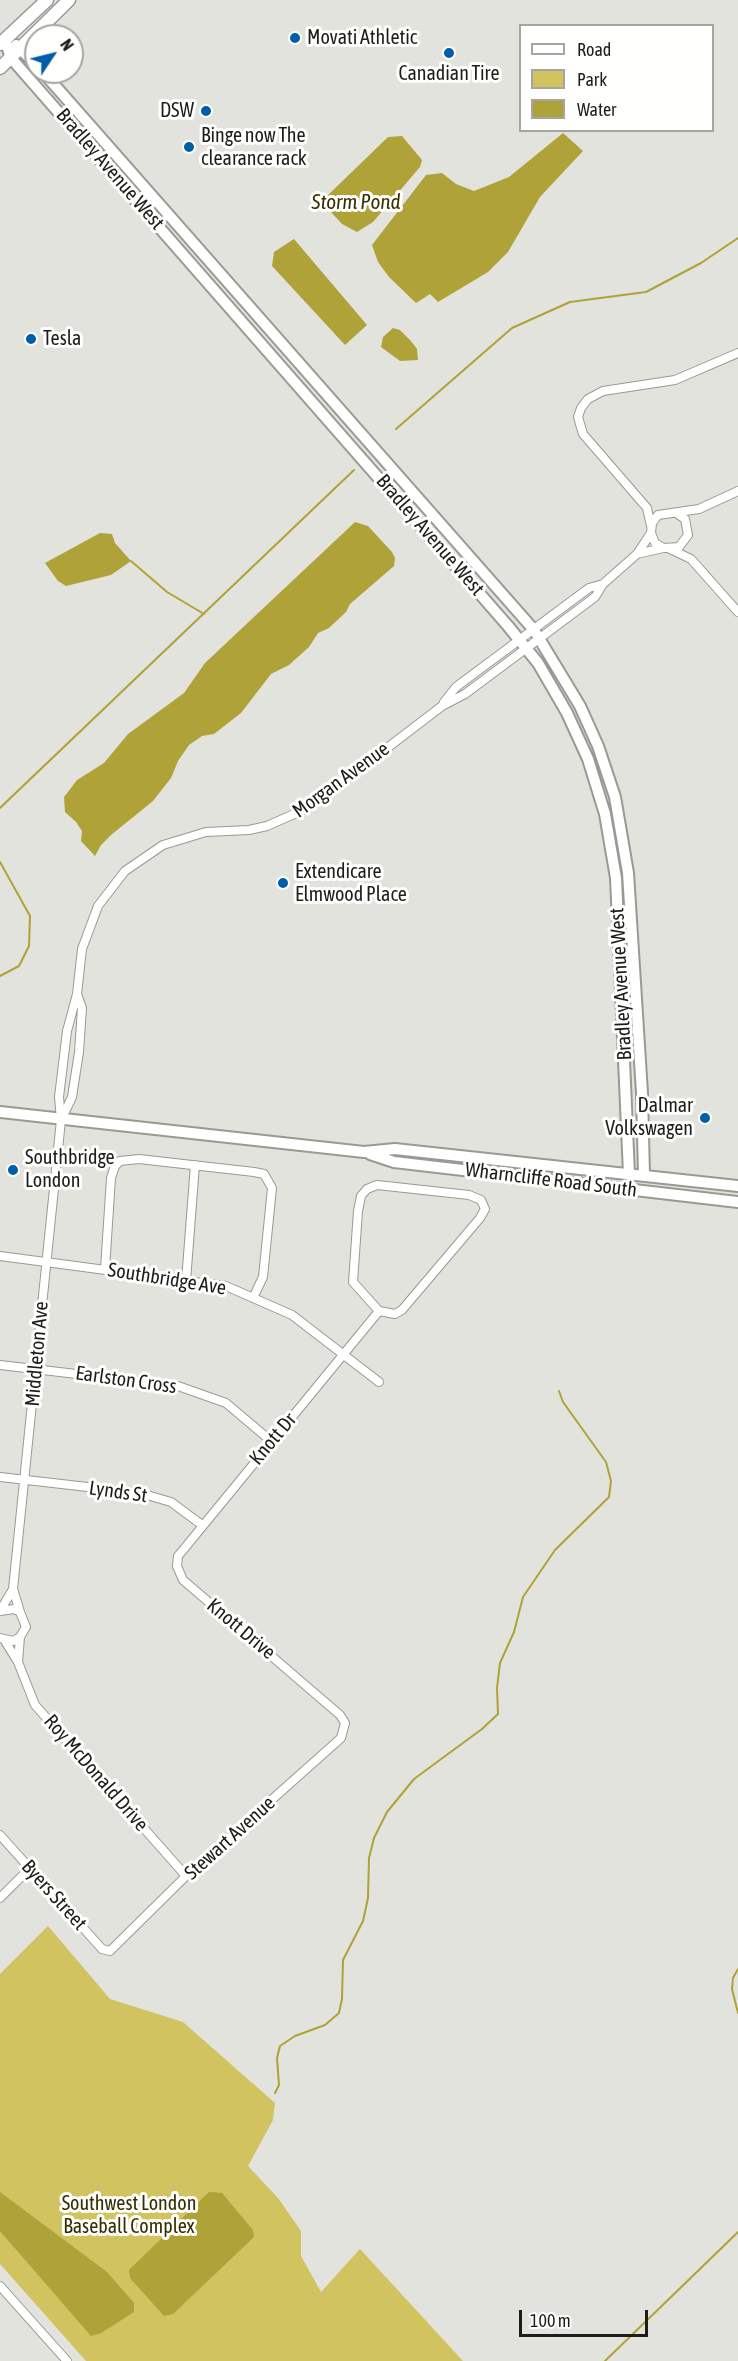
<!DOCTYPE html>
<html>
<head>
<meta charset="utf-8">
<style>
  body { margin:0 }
  #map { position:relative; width:738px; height:2361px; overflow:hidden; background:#e3e3dd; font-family:"Asap Condensed",sans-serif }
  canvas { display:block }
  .legend { position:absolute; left:519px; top:24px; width:195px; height:108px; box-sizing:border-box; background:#fffffe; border:2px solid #a5a5a3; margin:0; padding:8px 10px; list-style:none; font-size:18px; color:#1d1d1b }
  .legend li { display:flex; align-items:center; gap:12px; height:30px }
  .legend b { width:30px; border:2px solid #a5a5a3 }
  .north { position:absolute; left:24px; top:24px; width:60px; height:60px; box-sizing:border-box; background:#fffffe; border:2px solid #a5a5a3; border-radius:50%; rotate:55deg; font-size:16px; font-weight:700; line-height:24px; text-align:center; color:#1d1d1b }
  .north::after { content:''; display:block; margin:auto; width:21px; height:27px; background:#005daa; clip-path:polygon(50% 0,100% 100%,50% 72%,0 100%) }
  .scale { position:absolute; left:519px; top:2310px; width:129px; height:27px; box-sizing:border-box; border:3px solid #1d1d1b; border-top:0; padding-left:8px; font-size:18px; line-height:21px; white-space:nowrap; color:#1d1d1b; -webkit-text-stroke:4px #fffffe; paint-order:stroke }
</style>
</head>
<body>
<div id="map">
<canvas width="738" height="2361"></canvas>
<ul class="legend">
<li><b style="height:8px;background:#fff"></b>Road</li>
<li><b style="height:16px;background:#d0c360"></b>Park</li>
<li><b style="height:16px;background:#afa238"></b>Water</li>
</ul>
<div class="north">N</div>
<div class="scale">100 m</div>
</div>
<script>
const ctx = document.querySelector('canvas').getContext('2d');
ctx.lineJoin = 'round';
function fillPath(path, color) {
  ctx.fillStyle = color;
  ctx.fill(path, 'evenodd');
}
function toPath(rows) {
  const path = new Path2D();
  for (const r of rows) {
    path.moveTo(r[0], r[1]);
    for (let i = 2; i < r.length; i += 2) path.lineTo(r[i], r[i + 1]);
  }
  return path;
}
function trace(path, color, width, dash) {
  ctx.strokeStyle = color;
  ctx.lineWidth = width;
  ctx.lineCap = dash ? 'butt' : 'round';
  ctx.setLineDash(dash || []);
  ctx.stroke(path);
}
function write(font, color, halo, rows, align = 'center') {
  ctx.font = font + ' "Asap Condensed",sans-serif';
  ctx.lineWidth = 6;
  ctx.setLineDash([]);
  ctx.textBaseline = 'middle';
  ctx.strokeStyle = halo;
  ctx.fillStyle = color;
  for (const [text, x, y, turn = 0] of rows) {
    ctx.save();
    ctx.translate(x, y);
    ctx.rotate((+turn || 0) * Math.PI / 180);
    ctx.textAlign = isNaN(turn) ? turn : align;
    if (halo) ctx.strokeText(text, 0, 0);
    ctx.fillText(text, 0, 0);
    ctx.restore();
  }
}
fillPath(toPath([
  [48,1926,110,1999,183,2022,275,2103,273,2120,248,2166,278,2198,301,2231,301,2256,321,2292,360,2249,463,2361,86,2361,0,2264,0,1974]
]), '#d0c360');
fillPath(toPath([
  [563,133,583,151,540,197,508,252,488,272,438,302,430,294,416,303,389,277,378,262,372,245,426,175,442,173,456,184,474,191,509,177],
  [402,136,422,160,420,167,373,222,357,232,342,224,331,212,327,196,388,137],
  [294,239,367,325,345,345,272,266,274,252],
  [393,328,400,330,411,341,417,349,418,360,400,361,381,347,383,337],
  [355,522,368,526,392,552,395,558,394,566,350,604,346,612,329,628,318,633,309,647,289,665,271,674,241,713,214,734,202,736,189,745,178,761,171,778,153,801,111,835,101,845,95,856,81,841,82,831,76,822,65,812,64,797,77,780,104,763,128,734,184,693,205,663],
  [100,533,112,534,115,543,131,561,111,575,66,586,58,581,45,563],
  [0,2192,107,2272,134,2303,134,2312,101,2333,91,2336,0,2231],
  [209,2192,222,2193,253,2230,254,2237,173,2314,164,2316,130,2278,129,2270]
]), '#afa238');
trace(toPath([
  [396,429,512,328,570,302,646,292,701,263,738,238],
  [131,561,167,592,204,614],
  [0,808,354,470],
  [0,862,30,916,29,946,19,966,0,976],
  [738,1969,733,1978,732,1989,738,2013],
  [275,2093,279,2085,277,2058,280,2046,295,2036,325,2025,339,2013,342,1999,343,1960,363,1921,368,1898,369,1858,374,1838,387,1812,414,1779,482,1729,498,1714,497,1688,500,1663,514,1632,523,1597,555,1550,609,1497,611,1481,606,1462,563,1402,559,1391],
  [605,2361,738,2232]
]), '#afa238', 2);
const street = toPath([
  [676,513,685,519,688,535,679,547,663,548,655,543,651,533,652,523,658,515,699,509,738,491],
  [651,526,647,508,583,434,578,417,581,408,588,399,603,391,675,380,738,353],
  [670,549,691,559,738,612],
  [637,554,663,548],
  [444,702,456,687,589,588,603,584],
  [62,1118,72,1097,79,1052,82,1008,77,994],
  [0,1256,226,1286,292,1315,379,1382],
  [105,1269,111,1178,115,1166,120,1161,139,1159,254,1172,264,1174,272,1188,263,1277,253,1298],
  [186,1281,195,1165],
  [0,1365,178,1386,226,1403,271,1441],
  [0,1477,140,1493,171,1502,202,1525],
  [0,1611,14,1609,20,1612,26,1627,20,1637,13,1641,0,1638],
  [0,1611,13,1589],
  [20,1612,13,1589,61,1120,59,1097,67,1031,77,994,82,949,98,906,125,871,163,845,206,832,249,830,267,826,310,807,442,706,465,694,595,597,603,584,637,554,651,533],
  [5,1641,18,1662,35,1705,186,1876],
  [18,1662,20,1637],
  [0,1835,102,1949,110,1951,186,1876,341,1738,345,1723,340,1715,183,1580,177,1566,178,1556,188,1544,379,1311,395,1314,402,1310,480,1218,485,1209,481,1200,469,1195,377,1185,367,1189,361,1196,358,1211,353,1282,379,1311],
  [0,1898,30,1868],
  [0,2286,67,2361]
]);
const secondary = toPath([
  [5,40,11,58,508,626,538,663,567,713,588,759,605,814,616,878,629,1174],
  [16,45,36,64],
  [43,72,534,630,580,706,598,746,615,797,628,873,642,1093,644,1175],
  [0,1112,364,1152,395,1149,738,1186],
  [370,1154,394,1162,738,1202]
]);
const primary = toPath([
  [0,44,47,0],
  [0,68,69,0]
]);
trace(street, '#9a9994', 10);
trace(secondary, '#9a9994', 14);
trace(primary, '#9a9994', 15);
trace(street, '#fff', 8);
trace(secondary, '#fff', 10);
trace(primary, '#fff', 12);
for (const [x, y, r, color] of [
  [295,38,6,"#005daa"],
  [449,53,6,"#005daa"],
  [206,111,6,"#005daa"],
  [189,147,6,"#005daa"],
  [31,339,6,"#005daa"],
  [283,883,6,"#005daa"],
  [705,1118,6,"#005daa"],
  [13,1170,6,"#005daa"]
]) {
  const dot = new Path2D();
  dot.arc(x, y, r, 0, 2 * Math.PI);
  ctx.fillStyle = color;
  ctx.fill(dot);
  trace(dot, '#fffffe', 2);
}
write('20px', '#1d1d1b', '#fffffe', [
  ["Movati Athletic",307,38],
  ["Canadian Tire",449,74,"center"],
  ["DSW",194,111,"right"],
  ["Binge now The",201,136],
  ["clearance rack",201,159],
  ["Tesla",43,339],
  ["Extendicare",295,872],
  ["Elmwood Place",295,895],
  ["Dalmar",693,1106,"right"],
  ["Volkswagen",693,1129,"right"],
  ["Southbridge",25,1158],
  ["London",25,1181]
], 'left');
write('20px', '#1d1d1b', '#fffffe', [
  ["Bradley Avenue West",110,169,49],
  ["Bradley Avenue West",430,535,49],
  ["Morgan Avenue",341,780,-36],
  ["Bradley Avenue West",621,984,-93],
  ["Wharncliffe Road South",551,1180,7],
  ["Southbridge Ave",167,1279,9],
  ["Middleton Ave",37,1354,-85],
  ["Earlston Cross",126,1380,8],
  ["Knott Dr",273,1439,-50],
  ["Lynds St",118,1492,8],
  ["Knott Drive",241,1629,40],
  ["Roy McDonald Drive",96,1773,49],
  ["Stewart Avenue",230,1838,-42],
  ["Byers Street",54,1895,48]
]);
write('20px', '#332e00', '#fffffe', [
  ["Southwest London",129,2204],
  ["Baseball Complex",129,2227]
]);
write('italic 21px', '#363002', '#fffffe', [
  ["Storm Pond",356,202]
]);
</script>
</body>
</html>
